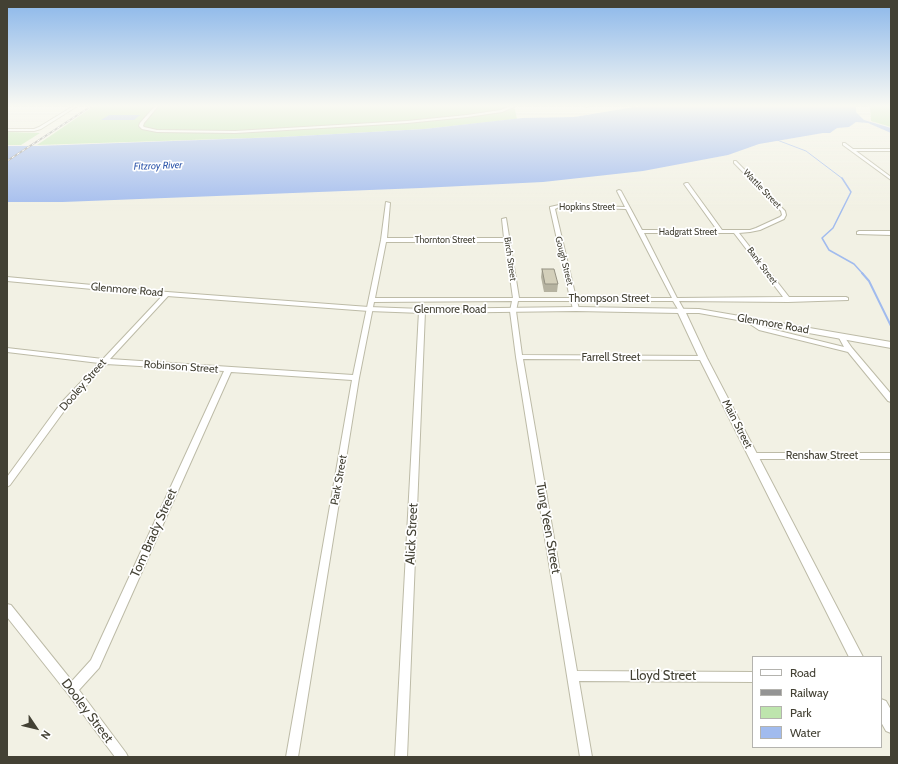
<!DOCTYPE html>
<html>
<head>
<meta charset="utf-8">
<style>
  body { margin:0 }
  #map { position:relative; width:898px; height:764px; overflow:hidden; background:#f2f1e4; font-family:Cabin,sans-serif }
  canvas { display:block }
  .frame { position:absolute; inset:0; border:8px solid #434134; pointer-events:none }
  .legend { position:absolute; left:752px; top:656px; width:130px; height:92px; box-sizing:border-box; background:#fff; border:1px solid #b4b3ae; margin:0; padding:5px 7px; list-style:none; font-size:12px; color:#434134 }
  .legend li { display:flex; align-items:center; gap:8px; height:20px }
  .legend b { width:20px; border:1px solid #b4b3ae }
  .north { position:absolute; left:16px; top:708px; width:40px; height:40px; -webkit-text-stroke:3px #fff; paint-order:stroke; rotate:125deg; font-size:11px; font-weight:700; line-height:16px; text-align:center; color:#434134 }
  .north::after { content:''; display:block; margin:auto; width:14px; height:18px; background:#434134; clip-path:polygon(50% 0,100% 100%,50% 72%,0 100%) }
</style>
</head>
<body>
<div id="map">
<canvas width="898" height="764"></canvas>
<div class="frame"></div>
<ul class="legend">
<li><b style="height:5px;background:#fff"></b>Road</li>
<li><b style="height:5px;background:#949494"></b>Railway</li>
<li><b style="height:11px;background:#bee5ad"></b>Park</li>
<li><b style="height:11px;background:#a1bbee"></b>Water</li>
</ul>
<div class="north">N</div>
</div>
<script>
const ctx = document.querySelector('canvas').getContext('2d');
ctx.lineJoin = 'round';
function fillPath(path, color) {
  ctx.fillStyle = color;
  ctx.fill(path, 'evenodd');
}
function toPath(rows) {
  const path = new Path2D();
  for (const r of rows) {
    path.moveTo(r[0], r[1]);
    for (let i = 2; i < r.length; i += 2) path.lineTo(r[i], r[i + 1]);
  }
  return path;
}
function trace(path, color, width, dash) {
  ctx.strokeStyle = color;
  ctx.lineWidth = width;
  ctx.lineCap = dash ? 'butt' : 'round';
  ctx.setLineDash(dash || []);
  ctx.stroke(path);
}
function write(font, color, halo, rows, align = 'center') {
  ctx.font = font + ' Cabin,sans-serif';
  ctx.lineWidth = 3.5;
  ctx.setLineDash([]);
  ctx.textBaseline = 'middle';
  ctx.strokeStyle = halo;
  ctx.fillStyle = color;
  for (const [text, x, y, turn = 0] of rows) {
    ctx.save();
    ctx.translate(x, y);
    ctx.rotate((+turn || 0) * Math.PI / 180);
    ctx.textAlign = isNaN(turn) ? turn : align;
    if (halo) ctx.strokeText(text, 0, 0);
    ctx.fillText(text, 0, 0);
    ctx.restore();
  }
}
fillPath(toPath([
  [104,105,514,105,517,119,424,129,282,137,37,145,94,106],
  [870,105,891,105,891,127,871,121],
  [7,132,40,133,21,145,7,145]
]), '#bee5ad');
fillPath(toPath([
  [647,105,856,105,856,112,864,120,891,128,891,133,868,123,856,122,849,127,837,128,830,133,823,133,759,144,728,155,643,171,543,182,421,188,63,202,7,202,7,146,37,146,282,137,424,129,522,118,574,117],
  [109,115,140,115,134,120,101,120]
]), '#a1bbee');
trace(toPath([
  [777,140,806,151,843,179]
]), '#a1bbee', 1);
trace(toPath([
  [842,178,851,192,833,228,822,238,829,250,854,264,863,274]
]), '#a1bbee', 1.5);
trace(toPath([
  [862,273,869,281,891,326]
]), '#a1bbee', 2);
const minor = toPath([
  [75,105,79,105,41,129,34,131,7,131,7,129,34,129,39,127,75,105],
  [156,105,159,105,144,123,143,126,144,127,157,130,235,131,407,121,467,115,501,110,513,105,518,105,502,112,467,117,407,123,235,133,157,132,142,129,139,126,140,123,156,105],
  [584,105,588,105,588,106,586,107,584,105],
  [843,143,845,143,853,149,891,149,891,151,856,151,891,177,891,180,843,145,843,143],
  [734,161,736,161,785,211,786,215,784,219,760,230,750,232,739,233,789,297,846,297,848,298,848,300,788,302,679,301,684,310,681,312,679,311,673,301,577,301,579,309,576,311,573,309,571,301,518,301,516,311,522,355,703,356,706,358,703,360,523,359,577,671,753,672,753,682,579,681,592,757,580,757,516,357,510,311,512,301,374,302,359,378,298,757,286,757,352,380,231,372,99,668,79,690,126,753,128,757,115,757,68,694,7,617,7,604,11,605,72,681,91,660,224,371,106,364,67,407,10,485,7,487,7,477,61,403,99,363,7,352,7,348,103,359,165,293,167,292,169,293,169,295,110,359,353,375,381,240,386,202,390,203,387,238,504,238,502,219,506,218,519,298,570,298,550,208,550,207,559,205,625,207,617,191,619,190,621,191,642,230,717,230,684,184,686,183,688,183,722,230,750,230,756,228,780,217,782,215,781,211,734,163,734,161],
  [559,207,626,209,672,298,576,298,555,209,559,207],
  [644,233,734,233,783,297,677,298,644,233],
  [386,242,505,242,513,298,375,298,386,242],
  [859,231,891,231,891,235,857,234,857,232,859,231],
  [422,309,425,311,407,757,395,757,419,311,422,309],
  [746,317,763,327,844,347,838,336,841,334,843,335,852,348,891,394,891,402,888,401,848,352,759,330,744,320,743,319,746,317],
  [753,453,891,453,891,459,753,459,750,458,749,456,750,454,753,453]
]);
const tertiary = toPath([
  [7,277,167,292,369,307,422,309,576,307,699,309,891,342,891,348,699,313,686,313,707,358,863,657,849,657,699,358,678,313,576,311,422,313,369,311,167,296,7,281,7,277],
  [881,699,886,701,891,710,891,733,886,731,881,722,881,699]
]);
trace(minor, '#bdbba7', 2);
trace(tertiary, '#bdbba7', 2);
fillPath(minor, '#fff');
fillPath(tertiary, '#fff');
const rail = toPath([
  [7,161,93,105]
]);
trace(rail, '#949494', 2);
trace(rail, '#fff', 1, [3]);
fillPath(toPath([
  [542,269,558,284,557,292,544,292,541,277]
]), '#b5b2a0');
const building = toPath([
  [542,269,554,269,558,284,545,284,542,269]
]);
fillPath(building, '#d3cfba');
trace(building, '#949182', 1);
const sky = ctx.createLinearGradient(0, 0, 0, 212);
sky.addColorStop(0, '#8bb7ea');
sky.addColorStop(0.5, '#f9f9f3');
sky.addColorStop(1, '#f9f9f300');
ctx.fillStyle = sky;
ctx.fillRect(0, 0, 898, 212);
write('9px', '#434134', '#fff', [
  ["Wattle Street",762,189,46],
  ["Hopkins Street",587,207],
  ["Hadgratt Street",688,232],
  ["Thornton Street",445,240],
  ["Birch Street",510,259,82],
  ["Gough Street",564,261,76],
  ["Bank Street",762,266,53]
]);
write('italic 10px', '#3159ac', '#fff', [
  ["Fitzroy River",158,166,-2]
]);
write('11px', '#434134', '#fff', [
  ["Glenmore Road",127,290,5],
  ["Thompson Street",609,299],
  ["Glenmore Road",450,310],
  ["Glenmore Road",773,324,10],
  ["Farrell Street",611,358],
  ["Robinson Street",181,367,4],
  ["Dooley Street",83,385,-49],
  ["Main Street",737,424,63],
  ["Renshaw Street",822,456],
  ["Park Street",339,480,-80]
]);
write('13px', '#434134', '#fff', [
  ["Tung Yeen Street",548,528,80],
  ["Tom Brady Street",154,533,-66],
  ["Alick Street",412,534,-87],
  ["Lloyd Street",663,676],
  ["Dooley Street",87,711,53]
]);
</script>
</body>
</html>
